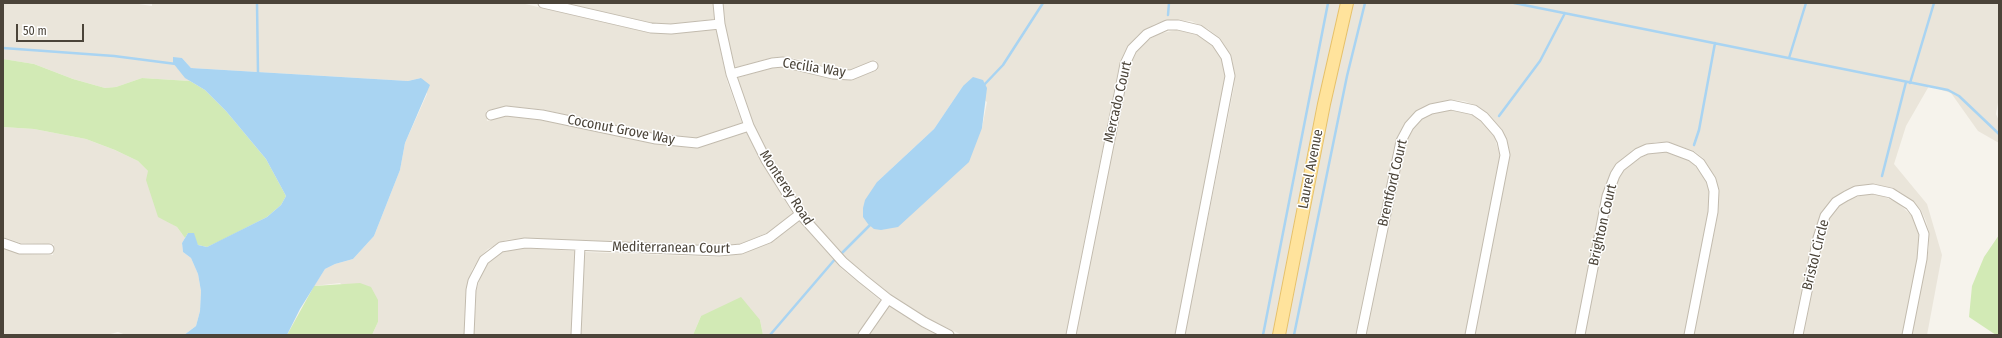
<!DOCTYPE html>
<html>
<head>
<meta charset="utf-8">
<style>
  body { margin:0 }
  #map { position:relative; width:2002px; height:338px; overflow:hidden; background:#f6f3ec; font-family:"Fira Sans Condensed",sans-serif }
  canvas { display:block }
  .frame { position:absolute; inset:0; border:4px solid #4b4439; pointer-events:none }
  .scale { position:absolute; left:16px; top:24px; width:68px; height:18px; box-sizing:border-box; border:2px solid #4b4439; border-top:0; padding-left:5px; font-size:12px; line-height:14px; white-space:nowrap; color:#4b4439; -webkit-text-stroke:3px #fff; paint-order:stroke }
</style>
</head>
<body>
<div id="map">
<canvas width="2002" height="338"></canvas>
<div class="frame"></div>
<div class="scale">50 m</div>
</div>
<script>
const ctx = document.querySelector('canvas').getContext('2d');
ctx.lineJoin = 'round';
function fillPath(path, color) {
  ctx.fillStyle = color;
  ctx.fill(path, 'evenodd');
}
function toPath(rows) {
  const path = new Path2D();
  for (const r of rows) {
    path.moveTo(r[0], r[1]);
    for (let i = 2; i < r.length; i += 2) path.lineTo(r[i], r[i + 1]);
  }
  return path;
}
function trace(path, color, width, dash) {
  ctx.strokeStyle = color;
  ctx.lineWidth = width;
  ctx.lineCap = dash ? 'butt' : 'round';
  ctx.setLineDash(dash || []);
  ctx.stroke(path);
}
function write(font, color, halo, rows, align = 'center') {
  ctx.font = font + ' "Fira Sans Condensed",sans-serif';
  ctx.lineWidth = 3;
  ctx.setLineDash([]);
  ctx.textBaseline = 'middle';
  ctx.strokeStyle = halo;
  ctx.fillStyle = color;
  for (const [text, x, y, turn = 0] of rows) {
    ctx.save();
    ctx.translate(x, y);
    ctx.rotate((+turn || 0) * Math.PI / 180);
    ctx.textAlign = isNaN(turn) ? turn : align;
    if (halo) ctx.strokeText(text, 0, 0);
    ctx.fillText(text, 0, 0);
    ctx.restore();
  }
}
fillPath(toPath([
  [3,3,132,3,152,6,152,3,521,3,650,33,671,34,716,29,727,81,742,123,697,138,657,134,544,110,507,106,486,111,487,121,506,116,541,120,655,144,695,148,746,132,762,163,793,214,767,233,740,244,720,246,525,238,506,240,488,249,480,257,472,270,466,290,464,335,372,335,378,322,340,283,314,286,325,269,335,264,353,259,374,236,400,170,405,143,427,94,421,78,408,81,191,68,182,58,173,63,190,81,142,78,116,87,105,88,73,79,34,64,3,59],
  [566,3,713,3,715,19,672,24,652,23],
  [723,3,1342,3,1274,335,1185,335,1234,87,1235,75,1231,55,1220,38,1208,29,1191,21,1168,20,1155,24,1137,36,1124,55,1118,71,1066,335,962,335,927,318,891,295,846,258,804,211,770,157,753,124,737,78,772,68,783,67,832,79,850,80,878,70,876,60,851,70,834,69,804,60,783,57,771,58,734,68,725,23],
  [963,86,987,102,982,128,877,182,934,129],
  [1352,3,1999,3,1999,97,1996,114,1999,121,1999,143,1978,131,1951,93,1929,86,1906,126,1894,164,1927,204,1942,255,1927,335,1912,335,1929,247,1929,232,1926,221,1921,210,1903,194,1893,188,1874,184,1854,187,1844,191,1834,198,1821,214,1813,237,1793,335,1694,335,1718,213,1718,190,1716,178,1703,158,1694,151,1668,142,1656,142,1637,148,1618,163,1611,172,1603,196,1575,335,1475,335,1510,155,1506,139,1502,130,1487,113,1477,106,1464,101,1452,100,1431,104,1417,111,1405,123,1396,140,1356,335,1283,335,1329,104],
  [1177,30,1197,35,1213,46,1222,59,1225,76,1175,335,1076,335,1127,72,1136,51,1142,44,1158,34],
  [1450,110,1472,115,1482,121,1494,136,1500,156,1466,335,1366,335,1405,143,1413,129,1422,119,1433,114],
  [3,127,34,129,86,139,115,150,138,161,148,171,166,220,177,227,185,238,182,243,183,252,191,258,198,274,201,291,200,311,196,326,184,335,126,335,118,332,107,335,3,335,3,248,20,254,53,255,54,244,21,243,3,237],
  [1666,152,1688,160,1696,167,1706,182,1709,192,1709,212,1684,335,1585,335,1614,187,1624,170,1631,163,1648,154],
  [1866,194,1880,195,1898,203,1912,216,1919,235,1918,259,1903,335,1803,335,1822,239,1829,219,1839,206,1848,200],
  [799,221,842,269,881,301,857,335,763,335,760,320,701,316,693,335,581,335,584,252,719,257,741,254,771,242],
  [525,248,575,251,571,335,474,335,476,291,481,275,488,263,502,252],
  [889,306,922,327,937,335,868,335]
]), '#eae5da');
fillPath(toPath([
  [3,59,34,64,73,79,105,88,116,87,142,78,190,81,205,90,226,111,266,159,286,196,281,205,267,217,220,241,207,247,198,245,188,233,185,238,177,227,158,217,146,180,148,171,138,161,115,150,86,139,34,129,3,127],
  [1999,235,1999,335,1996,335,1969,317,1972,286,1984,257],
  [360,283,371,287,378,300,378,322,372,335,287,335,314,286],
  [741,297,760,320,763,335,693,335,701,316]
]), '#d2eab5');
fillPath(toPath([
  [173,57,182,58,191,68,408,81,421,78,430,85,405,143,400,170,374,236,353,259,335,264,325,269,300,309,287,335,184,335,196,326,200,311,201,291,198,274,191,258,183,252,182,243,188,233,194,233,198,245,207,247,267,217,281,205,286,196,266,159,226,111,205,90,185,78,173,63],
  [973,77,983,80,987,88,982,128,969,162,898,227,881,230,874,229,868,224,863,217,863,208,865,200,877,182,934,129,963,86]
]), '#a9d4f2');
trace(toPath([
  [257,3,258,73],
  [1514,3,1948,90,1959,96,1999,134],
  [1168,15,1169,3],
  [3,48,114,56,176,64],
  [1789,58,1806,3],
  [1910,83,1934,3],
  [983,86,1003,65,1043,3],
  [1499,116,1540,61,1565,13],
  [1694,145,1699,130,1715,43],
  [1882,176,1906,82],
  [840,255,871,224],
  [770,335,836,258],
  [1263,335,1328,3],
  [1294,335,1347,76,1365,3]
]), '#a9d4f2', 2.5);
const minor = toPath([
  [543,3,651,28,671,29,720,24],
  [718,3,720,24,731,74,749,126,766,160,800,214,843,262,863,279,888,299,924,322,949,335],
  [731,74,772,63,783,62,833,74,851,75,873,66],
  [491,115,506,111,542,115,656,139,697,143,749,126],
  [3,243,20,249,49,249],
  [469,335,471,290,473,281,484,260,501,247,525,243,719,251,741,249,769,238,800,214],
  [576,335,580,246],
  [863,335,888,299],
  [1071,335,1125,64,1132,49,1147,34,1167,25,1178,25,1199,30,1216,42,1226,57,1230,76,1180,335],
  [1361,335,1401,141,1409,126,1419,115,1431,109,1451,105,1474,110,1484,117,1498,133,1502,141,1505,155,1470,335],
  [1580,335,1607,196,1615,175,1620,167,1638,153,1647,149,1667,147,1691,156,1700,163,1711,180,1714,191,1713,212,1689,335],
  [1798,335,1818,238,1825,216,1836,202,1846,196,1856,191,1873,189,1891,193,1910,205,1916,213,1924,234,1922,259,1907,335]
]);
const major = toPath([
  [1279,335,1324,104,1347,3]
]);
trace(minor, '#c2bbae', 11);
trace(major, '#e6c16a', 14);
trace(minor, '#fff', 9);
trace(major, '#ffe39c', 12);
write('14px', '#4b4439', '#fff', [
  ["Cecilia Way",814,68,9],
  ["Mercado Court",1118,102,-77],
  ["Coconut Grove Way",621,130,11],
  ["Laurel Avenue",1311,169,-79],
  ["Brentford Court",1393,183,-77],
  ["Monterey Road",786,188,57],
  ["Brighton Court",1603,225,-77],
  ["Mediterranean Court",671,248,1],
  ["Bristol Circle",1816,255,-76]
]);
</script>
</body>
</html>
